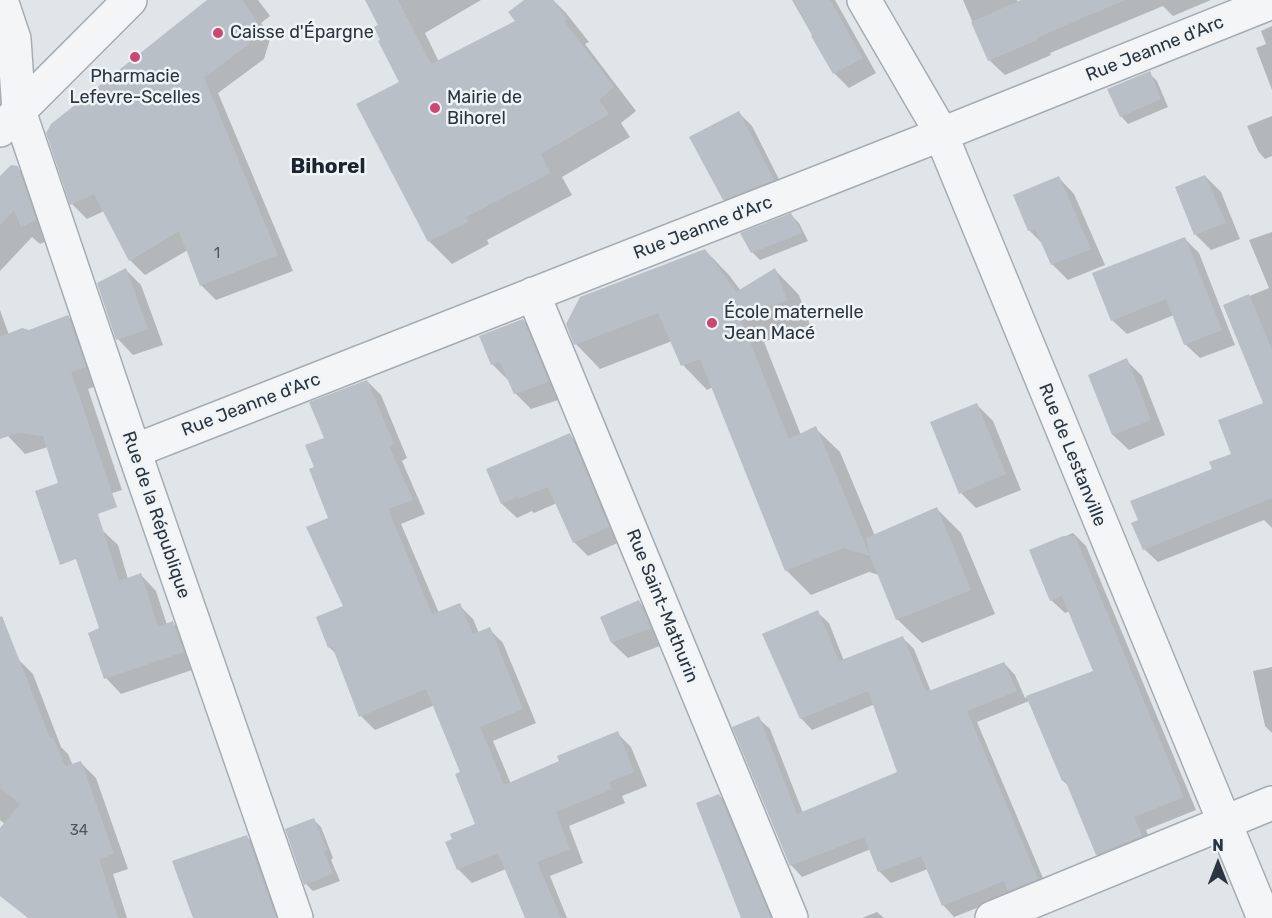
<!DOCTYPE html>
<html>
<head>
<meta charset="utf-8">
<style>
  body { margin:0 }
  #map { position:relative; width:1272px; height:918px; overflow:hidden; background:#e0e5e9; font-family:Rubik,sans-serif }
  canvas { display:block }
  .north { position:absolute; left:1188px; top:834px; width:60px; height:60px; -webkit-text-stroke:4px #f0f4f6; paint-order:stroke; rotate:0deg; font-size:16px; font-weight:700; line-height:24px; text-align:center; color:#293540 }
  .north::after { content:''; display:block; margin:auto; width:21px; height:27px; background:#293540; clip-path:polygon(50% 0,100% 100%,50% 72%,0 100%) }
</style>
</head>
<body>
<div id="map">
<canvas width="1272" height="918"></canvas>
<div class="north">N</div>
</div>
<script>
const ctx = document.querySelector('canvas').getContext('2d');
ctx.lineJoin = 'round';
function fillPath(path, color) {
  ctx.fillStyle = color;
  ctx.fill(path, 'evenodd');
}
function toPath(rows) {
  const path = new Path2D();
  for (const r of rows) {
    path.moveTo(r[0], r[1]);
    for (let i = 2; i < r.length; i += 2) path.lineTo(r[i], r[i + 1]);
  }
  return path;
}
function trace(path, color, width, dash) {
  ctx.strokeStyle = color;
  ctx.lineWidth = width;
  ctx.lineCap = dash ? 'butt' : 'round';
  ctx.setLineDash(dash || []);
  ctx.stroke(path);
}
function write(font, color, halo, rows, align = 'center') {
  ctx.font = font + ' Rubik,sans-serif';
  ctx.lineWidth = 5;
  ctx.setLineDash([]);
  ctx.textBaseline = 'middle';
  ctx.strokeStyle = halo;
  ctx.fillStyle = color;
  for (const [text, x, y, turn = 0] of rows) {
    ctx.save();
    ctx.translate(x, y);
    ctx.rotate((+turn || 0) * Math.PI / 180);
    ctx.textAlign = isNaN(turn) ? turn : align;
    if (halo) ctx.strokeText(text, 0, 0);
    ctx.fillText(text, 0, 0);
    ctx.restore();
  }
}
fillPath(toPath([
  [210,0,258,0,270,16,261,23,271,36,264,59,218,93,293,271,216,300,201,285,188,250,145,275,130,260,104,211,87,219,72,204],
  [366,0,481,0,425,33,439,62,517,21,528,0,553,0,566,13,589,42,585,44,636,111,621,123,630,137,562,177,572,195,487,240,489,244,452,264,429,241,358,104,402,82,382,40,380,26],
  [792,0,835,0,876,73,849,88,834,73],
  [963,0,1017,0,1018,2,1023,0,1211,0,1173,16,1163,6,1050,53,1051,55,1005,75,989,60],
  [1272,26,1272,90,1256,48,1266,44,1261,31],
  [1149,73,1157,81,1168,107,1128,124,1121,116],
  [0,90,6,108,0,120],
  [739,113,752,126,786,193,737,212,724,199],
  [1272,116,1272,156,1265,159,1258,151,1247,126],
  [17,167,35,185,53,238,40,244,32,237,0,271,0,178],
  [1205,176,1221,192,1240,239,1211,250,1196,235,1177,188],
  [1059,178,1074,194,1105,265,1068,280,1052,264,1044,245,1029,230],
  [791,215,799,223,808,241,760,260,752,252],
  [1272,232,1272,528,1264,520,1158,562,1144,549,1140,521,1214,469,1233,454,1265,404,1225,306,1269,288,1249,240],
  [1185,239,1199,253,1235,345,1200,358,1185,344,1174,315,1127,334,1112,320],
  [705,250,729,275,741,291,775,270,799,295,810,325,764,342,801,435,815,428,840,452,875,536,937,509,961,533,995,614,922,643,897,619,879,575,869,572,811,595,786,570,713,387,707,390,683,365,672,341,600,369,576,344],
  [126,270,141,285,163,345,133,355,118,339],
  [0,310,9,335,29,331,68,316,85,334,102,384,88,389,122,490,78,504,48,447,25,454,8,436,0,420],
  [523,320,538,336,564,398,531,409,515,393,508,380,492,364],
  [1126,360,1142,376,1165,435,1129,450,1113,435,1090,375],
  [367,381,381,395,407,458,402,461,425,514,401,524,439,613,459,605,473,619,479,633,489,629,503,643,536,723,493,741,511,784,561,762,617,733,631,747,647,786,622,796,625,803,569,826,583,863,550,876,567,918,526,918,506,869,472,883,458,869,477,825,462,773,435,705,375,730,361,716,337,655,329,647,345,607,330,519,316,468,326,439],
  [977,405,993,421,1021,490,976,508,961,493],
  [570,435,584,449,622,541,588,556,574,542,557,503,534,513,532,511,517,518,502,504,488,470],
  [102,530,118,545,128,579,141,575,156,591,167,625,173,623,188,639,198,668,121,694,106,678,90,634,101,629],
  [1073,533,1086,546,1196,810,1146,830,1154,850,1110,868,1097,854,1070,787,1063,781,1029,701,977,722,1048,890,1010,895,954,917,943,905,928,869,891,883,880,872,871,849,802,877,791,865,758,718,770,729,803,813,899,772,875,704,812,730,801,718,817,612,829,623,844,661,903,638,914,649,931,692,1004,663,1015,675,1025,698,1095,671,1070,611,1065,613,1051,600,1031,551],
  [639,602,655,618,665,644,628,658,612,643],
  [18,659,33,674,61,747,68,754,73,766,81,763,96,778,128,869,113,874,127,918,60,918,0,871,0,830,5,824,0,820,0,665],
  [1272,667,1272,733,1265,726,1253,671],
  [719,795,734,811,779,918,743,918],
  [314,820,321,827,333,858,331,860,340,881,313,891,306,884],
  [247,837,262,852,285,918,194,918],
  [877,912,884,918,862,918]
]), '#0003');
fillPath(toPath([
  [207,0,242,0,256,20,249,44,204,78,278,255,200,286,179,231,129,261,94,194,70,205,46,133,51,124],
  [365,0,398,0,431,64,515,21,508,12,524,0,553,0,567,19,564,21,614,87,599,100,609,114,541,154,550,173,466,217,468,222,428,242,356,104,399,82,378,41,380,40,374,27,378,25],
  [793,0,830,0,863,58,833,74,811,36,813,35],
  [1021,0,1125,0,1036,38,1037,40,988,61,971,22],
  [1150,71,1161,99,1120,117,1107,89],
  [739,111,774,180,723,200,689,137],
  [11,165,18,166,36,220,21,227,14,210,0,225,0,176],
  [1205,175,1226,223,1194,235,1175,187],
  [1059,176,1091,249,1051,265,1035,229,1028,231,1013,195],
  [791,213,802,233,751,253,740,233],
  [1185,237,1222,330,1184,345,1166,299,1111,321,1092,273],
  [705,249,736,292,775,268,787,300,740,317,789,439,816,426,870,556,866,538,937,507,971,590,896,620,870,556,843,548,785,571,700,359,681,366,658,313,574,345,566,324,580,297],
  [126,268,148,329,116,340,97,283],
  [1249,294,1272,350,1272,498,1143,550,1131,523,1138,520,1130,501,1212,469,1209,462,1231,454,1218,420,1263,403,1223,305],
  [68,315,86,367,71,372,117,507,98,514,119,581,141,573,158,627,173,621,184,652,104,679,88,633,99,628,76,559,60,565,35,491,58,483,43,436,18,433,0,439,0,337,22,328,29,330],
  [523,319,549,382,514,394,500,362,491,365,479,336],
  [1127,358,1151,420,1112,435,1088,375],
  [367,380,394,444,389,446,413,500,388,509,432,614,460,603,473,634,490,627,523,709,480,727,504,785,559,761,557,756,618,731,634,772,609,782,612,789,556,812,570,849,537,862,561,918,525,918,498,853,457,870,445,842,452,839,450,834,475,824,455,774,460,772,426,689,359,717,332,646,328,648,316,617,343,606,306,527,328,518,309,469,314,467,305,445,324,438,309,402],
  [977,403,1006,474,959,494,930,422],
  [570,433,609,527,573,543,548,487,518,499,518,497,501,504,486,469],
  [1063,536,1075,536,1184,797,1134,817,1142,836,1096,855,1065,780,1062,781,1026,696,1093,671,1062,596,1050,601,1029,550],
  [639,600,651,628,611,643,600,617],
  [818,610,839,661,903,636,926,692,1004,662,1017,691,967,711,1038,879,1008,891,1004,881,942,906,921,856,878,872,864,837,790,866,732,727,759,716,797,814,897,772,868,691,800,719,762,634],
  [2,616,50,738,53,737,65,766,81,761,114,854,99,859,118,918,28,918,0,896,0,828,20,804,0,788,0,617],
  [719,794,771,918,741,918,696,803],
  [314,818,327,850,324,852,333,874,304,885,285,829],
  [247,835,276,918,193,918,172,861]
]), '#b8bfc6');
const street = toPath([
  [1,0,14,39,19,111,134,451,296,918],
  [864,0,942,134,947,149,1264,918],
  [0,130,130,0],
  [533,294,791,918],
  [134,451,942,134,1272,2],
  [992,918,1272,803]
]);
trace(street, '#a5adb3', 36);
trace(street, '#f3f5f7', 33);
for (const [x, y, r, color] of [
  [218,33,6,"#cc4771"],
  [135,57,6,"#cc4771"],
  [435,108,6,"#cc4771"],
  [712,323,6,"#cc4771"]
]) {
  const dot = new Path2D();
  dot.arc(x, y, r, 0, 2 * Math.PI);
  ctx.fillStyle = color;
  ctx.fill(dot);
  trace(dot, '#f0f4f6', 2);
}
write('15px', '#4d5862', null, [
  ["1",217,254],
  ["34",79,831]
]);
write('18px', '#293540', '#f0f4f6', [
  ["Caisse d'Épargne",230,33],
  ["Pharmacie",135,77,"center"],
  ["Lefevre-Scelles",135,98,"center"],
  ["Mairie de",447,98],
  ["Bihorel",447,119],
  ["École maternelle",724,313],
  ["Jean Macé",724,334]
], 'left');
write('18px', '#293540', '#f0f4f6', [
  ["Rue Jeanne d'Arc",1155,49,-22],
  ["Rue Jeanne d'Arc",703,228,-21],
  ["Rue Jeanne d'Arc",251,405,-21],
  ["Rue de Lestanville",1072,455,68],
  ["Rue de la République",156,515,71],
  ["Rue Saint-Mathurin",662,606,68]
]);
write('bold 21px', '#1b2631', '#f0f4f6', [
  ["Bihorel",328,167]
]);
</script>
</body>
</html>
